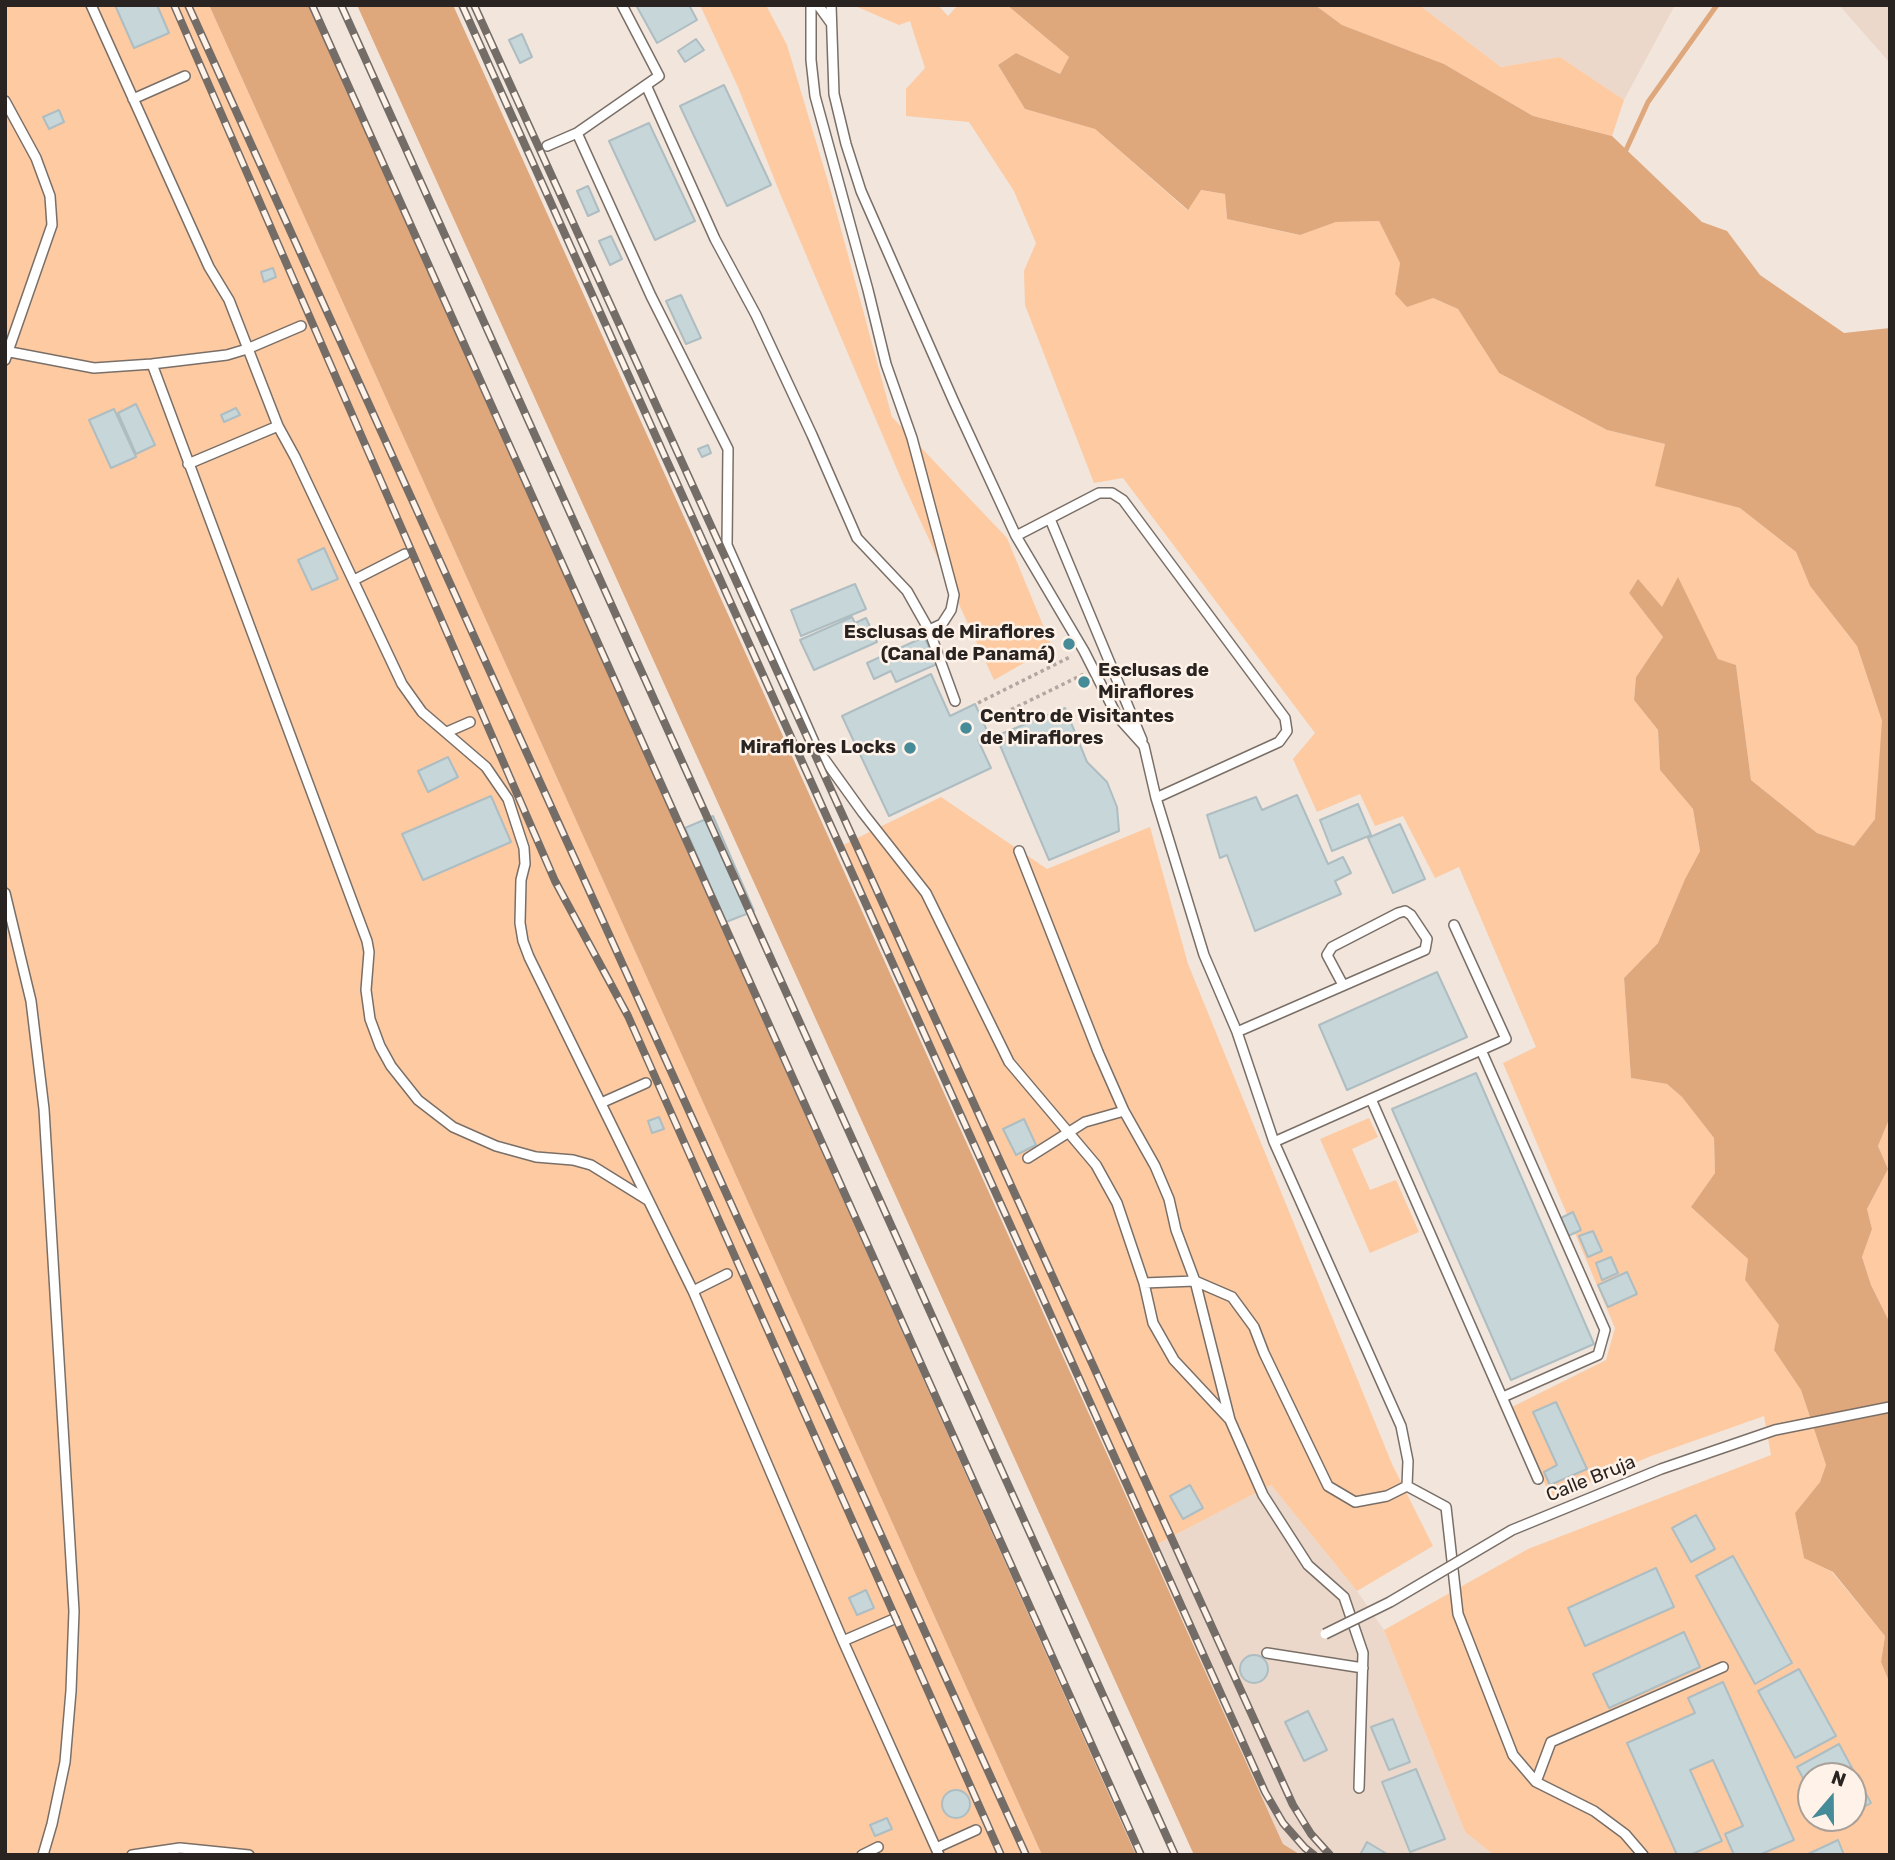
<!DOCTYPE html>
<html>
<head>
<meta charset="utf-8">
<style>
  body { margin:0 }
  #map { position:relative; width:1895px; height:1860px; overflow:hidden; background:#f1e5dc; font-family:Rubik,sans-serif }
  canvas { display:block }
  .frame { position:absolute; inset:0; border:7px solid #292421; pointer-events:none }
  .north { position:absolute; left:1797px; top:1762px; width:70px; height:70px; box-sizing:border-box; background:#fef2e9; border:2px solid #a9a099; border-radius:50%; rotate:20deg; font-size:19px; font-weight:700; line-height:28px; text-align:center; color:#292421 }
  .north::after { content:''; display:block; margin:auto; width:24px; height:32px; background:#468b98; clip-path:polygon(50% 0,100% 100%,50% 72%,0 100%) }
</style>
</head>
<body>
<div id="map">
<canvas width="1895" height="1860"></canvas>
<div class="frame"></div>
<div class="north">N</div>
</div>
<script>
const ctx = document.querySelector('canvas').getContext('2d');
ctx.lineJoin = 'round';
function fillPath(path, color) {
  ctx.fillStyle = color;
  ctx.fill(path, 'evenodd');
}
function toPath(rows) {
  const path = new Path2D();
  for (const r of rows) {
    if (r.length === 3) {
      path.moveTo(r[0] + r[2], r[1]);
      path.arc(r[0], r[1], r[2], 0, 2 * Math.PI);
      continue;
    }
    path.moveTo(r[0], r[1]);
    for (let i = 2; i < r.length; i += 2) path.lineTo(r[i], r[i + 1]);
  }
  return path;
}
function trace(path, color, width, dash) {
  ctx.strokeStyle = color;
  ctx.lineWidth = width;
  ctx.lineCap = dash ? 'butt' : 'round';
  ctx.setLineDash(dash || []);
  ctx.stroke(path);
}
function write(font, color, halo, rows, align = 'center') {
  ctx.font = font + ' Rubik,sans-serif';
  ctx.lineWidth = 5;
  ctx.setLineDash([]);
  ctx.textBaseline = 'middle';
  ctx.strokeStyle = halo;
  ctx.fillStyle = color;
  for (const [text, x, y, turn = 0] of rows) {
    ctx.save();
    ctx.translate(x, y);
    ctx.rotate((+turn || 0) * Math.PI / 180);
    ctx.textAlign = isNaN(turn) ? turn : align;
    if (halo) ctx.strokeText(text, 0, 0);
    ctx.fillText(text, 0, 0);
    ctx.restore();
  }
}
fillPath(toPath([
  [1419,5,1675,5,1624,100,1560,57,1501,67],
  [1839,5,1890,5,1890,63],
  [1271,1485,1357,1591,1384,1630,1465,1832,1494,1855,1302,1855,1283,1844,1150,1548]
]), '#ebd8ca');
fillPath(toPath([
  [5,5,209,5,1042,1855,5,1855],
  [700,5,766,5,787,45,829,185,892,417,1007,538,1052,647,994,680,902,481,779,191,738,87],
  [853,5,938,5,948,16,958,5,1007,5,1069,57,1060,74,1016,53,998,65,1025,109,1095,129,1187,210,1200,190,1225,194,1227,219,1299,235,1336,222,1379,221,1400,263,1395,294,1433,298,1458,309,1499,373,1607,430,1665,444,1656,486,1740,508,1796,552,1810,586,1857,646,1882,721,1888,774,1875,819,1854,846,1817,833,1751,780,1736,665,1718,659,1678,578,1662,608,1638,580,1629,593,1663,637,1636,677,1634,700,1658,730,1660,770,1693,809,1700,851,1685,879,1658,943,1624,978,1631,1078,1667,1084,1682,1097,1714,1138,1715,1173,1691,1207,1748,1259,1745,1280,1780,1325,1774,1350,1801,1390,1826,1465,1820,1482,1795,1513,1804,1557,1832,1572,1885,1636,1881,1662,1890,1684,1890,1855,1494,1855,1465,1832,1384,1630,1528,1549,1771,1455,1764,1416,1651,1456,1551,1498,1512,1407,1606,1360,1615,1328,1503,1063,1536,1047,1459,867,1435,878,1403,816,1375,826,1360,794,1317,812,1293,759,1315,733,1123,478,1094,483,1025,305,1024,271,1036,243,1014,191,969,122,906,116,906,89,925,68,910,21,899,25],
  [1811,1776,1853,1776,1853,1818,1811,1818],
  [1315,5,1419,5,1501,67,1560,57,1624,100,1612,136,1533,116,1444,64,1342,25],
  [941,797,1047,869,1150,827,1188,964,1392,1464,1433,1546,1357,1591,1271,1485,1150,1548,841,846],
  [1890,1117,1890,1323,1871,1285,1862,1257,1872,1229,1867,1209,1888,1169,1878,1146],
  [1369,1118,1378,1137,1352,1149,1370,1190,1396,1180,1419,1232,1370,1253,1320,1139]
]), '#fdcaa2');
fillPath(toPath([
  [209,5,309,5,1136,1855,1042,1855],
  [357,5,453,5,1283,1844,1301,1855,1194,1855],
  [1007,5,1315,5,1342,25,1444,64,1533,116,1612,136,1702,222,1727,231,1760,275,1844,333,1890,328,1890,1117,1878,1146,1888,1169,1867,1209,1872,1229,1862,1257,1871,1285,1890,1323,1890,1684,1881,1662,1885,1636,1833,1572,1804,1558,1795,1513,1820,1482,1826,1465,1801,1390,1774,1350,1779,1325,1745,1280,1748,1259,1691,1207,1715,1173,1714,1138,1682,1097,1667,1084,1631,1078,1624,978,1658,943,1685,879,1700,851,1693,809,1660,770,1658,730,1634,700,1636,677,1663,637,1629,593,1638,579,1662,607,1678,577,1718,659,1736,665,1751,780,1817,833,1854,846,1875,819,1882,721,1857,646,1810,586,1796,552,1740,508,1655,486,1665,444,1607,430,1499,373,1458,309,1433,298,1407,307,1395,294,1400,263,1379,221,1336,222,1300,235,1227,219,1225,194,1201,190,1188,210,1095,129,1025,109,998,65,1016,53,1060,74,1069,57]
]), '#dfa77c');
trace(toPath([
  [1626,150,1648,102,1717,5]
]), '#dfa77c', 5);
const building = toPath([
  [115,5,157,5,169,33,134,48,115,5],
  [636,5,689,5,697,20,657,43,636,5],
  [522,34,532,57,520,63,509,40,522,34],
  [696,39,704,50,685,62,678,51,696,39],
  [724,85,771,185,727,206,680,106,724,85],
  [59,110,64,122,49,129,43,117,59,110],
  [649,123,695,221,655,240,609,141,649,123],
  [588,186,599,211,588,216,577,191,588,186],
  [611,236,622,259,610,265,599,241,611,236],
  [273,268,276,277,264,282,261,272,273,268],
  [681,295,701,338,686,344,666,301,681,295],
  [136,404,155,445,136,454,118,413,136,404],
  [236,408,240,415,224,422,221,415,236,408],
  [114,409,136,457,111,468,89,420,114,409],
  [708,445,711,453,702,457,698,449,708,445],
  [324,548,338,579,312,590,298,560,324,548],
  [855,584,866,609,801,636,791,610,855,584],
  [852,617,855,623,866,618,877,642,814,670,800,640,852,617],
  [924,637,937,664,896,682,891,671,874,679,867,663,924,637],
  [931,674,950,716,975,704,989,735,978,740,991,768,889,816,842,716,931,674],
  [1065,708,1087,762,1107,782,1117,807,1119,831,1049,860,996,736,1065,708],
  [448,757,458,777,428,792,418,771,448,757],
  [1297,795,1328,864,1343,857,1351,873,1335,881,1341,894,1255,931,1227,855,1220,858,1207,815,1256,797,1262,810,1297,795],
  [491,796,511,842,423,880,402,834,491,796],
  [1358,804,1371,835,1332,851,1320,820,1358,804],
  [713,816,754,911,726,922,685,828,713,816],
  [1400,824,1425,879,1393,893,1368,838,1400,824],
  [1437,972,1467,1037,1347,1090,1319,1025,1437,972],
  [1476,1073,1594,1344,1511,1380,1392,1109,1476,1073],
  [659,1117,664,1129,652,1133,648,1121,659,1117],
  [1024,1119,1036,1145,1016,1155,1003,1129,1024,1119],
  [1573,1212,1581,1230,1568,1236,1561,1218,1573,1212],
  [1593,1231,1602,1251,1588,1257,1579,1236,1593,1231],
  [1611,1257,1618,1273,1602,1280,1596,1263,1611,1257],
  [1627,1272,1637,1294,1608,1307,1598,1285,1627,1272],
  [1556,1402,1587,1469,1550,1485,1544,1472,1557,1465,1533,1412,1556,1402],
  [1190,1485,1203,1508,1183,1519,1170,1496,1190,1485],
  [1696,1515,1715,1549,1691,1562,1672,1528,1696,1515],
  [1733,1556,1792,1663,1755,1684,1696,1576,1733,1556],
  [1656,1568,1674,1607,1585,1646,1568,1608,1656,1568],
  [866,1590,874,1608,857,1615,849,1598,866,1590],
  [1684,1632,1700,1667,1609,1708,1593,1674,1684,1632],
  [1254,1669,14],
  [1799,1669,1836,1736,1795,1758,1758,1691,1799,1669],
  [1723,1682,1794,1840,1759,1855,1734,1855,1725,1834,1743,1826,1713,1760,1690,1770,1722,1841,1690,1855,1677,1855,1627,1743,1695,1713,1688,1698,1723,1682],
  [1308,1711,1327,1750,1304,1761,1285,1722,1308,1711],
  [1393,1719,1410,1762,1389,1770,1371,1727,1393,1719],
  [1839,1744,1871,1803,1853,1813,1853,1776,1811,1776,1811,1793,1797,1767,1839,1744],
  [1416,1769,1445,1839,1410,1852,1382,1782,1416,1769],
  [956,1804,14],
  [887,1818,892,1829,875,1836,870,1825,887,1818],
  [1825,1818,1843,1818,1829,1826,1825,1818],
  [1838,1840,1844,1855,1806,1855,1838,1840],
  [1367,1842,1387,1854,1387,1855,1360,1855,1367,1842]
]);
fillPath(building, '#c6d6d9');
trace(building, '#aebdc1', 2);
const lane = toPath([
  [91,5,209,267,229,300,278,426,295,457,402,684,422,712,486,767,508,799,524,848,525,864,521,880,520,923,523,941,529,957,693,1291,843,1641,939,1855],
  [811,5,811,60,815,96,868,290,886,364,912,438,954,595,951,610,942,624,929,630],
  [818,5,831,23],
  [831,5,834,94,846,144,861,191,954,402,1016,536,1084,651,1117,716,1144,746,1156,798,1204,955,1237,1032,1274,1142,1401,1426,1408,1461,1407,1486,1446,1507,1458,1614,1513,1755,1536,1782,1594,1811,1625,1834,1643,1855],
  [646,85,715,239,756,315,812,435,857,538,907,591,929,630,955,701],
  [133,99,185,76],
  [5,101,36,158,50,196,52,225,5,360],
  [577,133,651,296,728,449,727,545,817,749,863,813,926,893,1009,1062,1096,1165,1117,1203,1144,1283,1153,1323,1174,1360,1230,1420],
  [547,146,577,133,659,76,622,5],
  [5,351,94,368,152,364,227,355,247,349,301,326],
  [152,364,367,941,369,952,366,990,370,1019,380,1046,391,1066,418,1100,453,1127,496,1146,536,1157,573,1160,591,1165,649,1201],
  [188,464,278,426],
  [1050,519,1142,740],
  [1016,536,1099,493,1112,493,1123,500,1285,718,1287,731,1279,742,1156,798],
  [354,580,405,554],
  [447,732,470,722],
  [1019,851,1098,1052,1124,1111,1155,1166,1169,1199,1176,1230,1195,1281,1230,1420,1263,1495,1308,1565,1344,1597,1363,1653,1359,1788],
  [5,893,31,1001,44,1109,74,1611,71,1691,65,1762,52,1824,43,1855],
  [1237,1032,1425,950,1427,939,1411,915,1405,911,1398,913,1332,947,1327,955,1343,985],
  [1481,1050,1605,1330,1598,1355,1503,1397],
  [1371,1099,1538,1479],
  [601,1103,646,1083],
  [1274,1142,1506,1039,1454,925],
  [1028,1158,1085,1122,1124,1111],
  [1144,1283,1195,1281,1232,1297,1254,1327,1264,1353,1328,1486,1355,1502,1387,1496,1407,1486],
  [693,1291,727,1274],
  [843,1641,894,1619],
  [1267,1653,1363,1668],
  [1536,1782,1551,1742,1723,1667],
  [936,1848,976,1830],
  [132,1855,180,1848,249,1855],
  [862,1855,878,1847]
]);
trace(lane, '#7a6f67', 12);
trace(toPath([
  [978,703,1072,656],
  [986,722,1084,674]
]), '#b1a7a0', 3.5, [3.5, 3.5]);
trace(lane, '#fff', 9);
const rail = toPath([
  [174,5,555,881,628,1016,1001,1855],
  [188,5,1026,1855],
  [312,5,1141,1855],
  [341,5,1175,1855],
  [462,5,1265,1792,1283,1823,1305,1848,1314,1855],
  [474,5,1293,1805,1311,1834,1330,1855]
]);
trace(rail, '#736c67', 8);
trace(rail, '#fef2e9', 5, [16]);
const laneBridge = toPath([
  [1325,1634,1390,1602,1512,1530,1661,1469,1775,1430,1890,1407]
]);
trace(laneBridge, '#7a6f67', 12, []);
trace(laneBridge, '#fff', 9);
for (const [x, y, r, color] of [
  [1069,644,7,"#468b98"],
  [1084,682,7,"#468b98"],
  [966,728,7,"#468b98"],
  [910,748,7,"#468b98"]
]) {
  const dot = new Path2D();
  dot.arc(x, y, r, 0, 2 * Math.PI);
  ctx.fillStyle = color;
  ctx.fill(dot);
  trace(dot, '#fef2e9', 2.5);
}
write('bold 19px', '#292421', '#fef2e9', [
  ["Esclusas de Miraflores",1055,633],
  ["(Canal de Panamá)",1055,655],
  ["Esclusas de",1098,671,"left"],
  ["Miraflores",1098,693,"left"],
  ["Centro de Visitantes",980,717,"left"],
  ["de Miraflores",980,739,"left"],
  ["Miraflores Locks",896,748]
], 'right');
write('19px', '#292421', '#fef2e9', [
  ["Calle Bruja",1591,1479,-22]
]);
</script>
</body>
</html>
